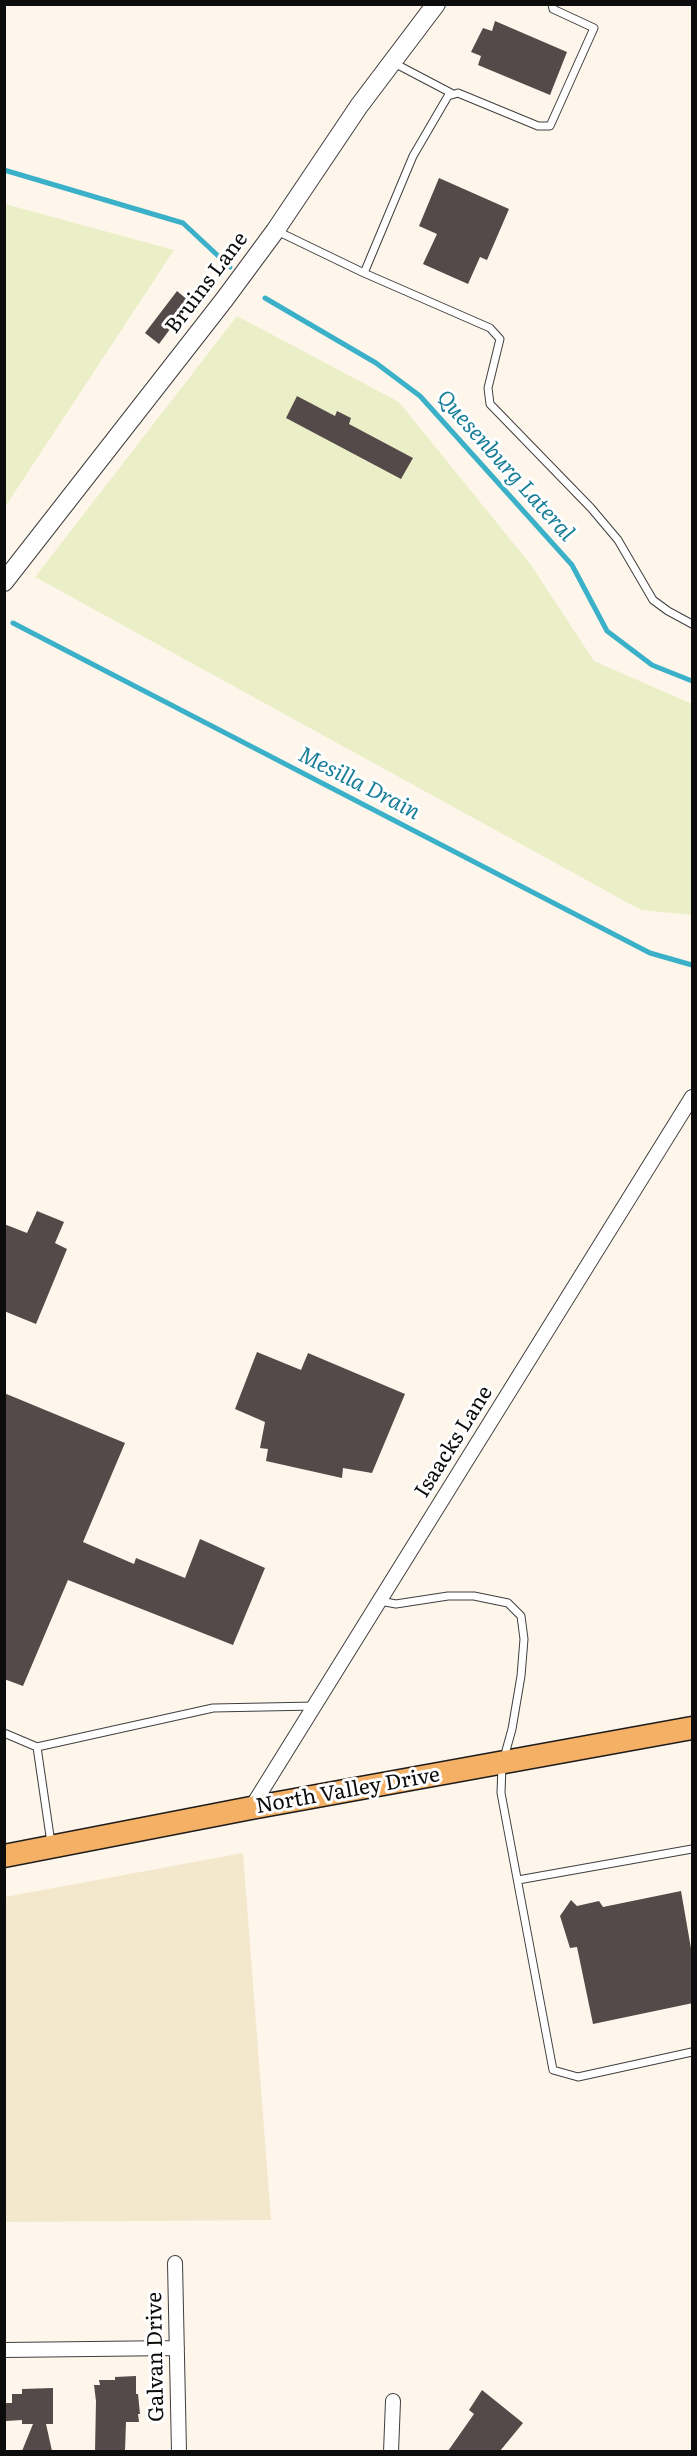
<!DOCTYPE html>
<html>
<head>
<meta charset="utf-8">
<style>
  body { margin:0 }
  #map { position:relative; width:697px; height:2456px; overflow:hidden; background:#fef6eb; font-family:Literata,serif }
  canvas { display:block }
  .frame { position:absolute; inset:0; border:6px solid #0c0c0c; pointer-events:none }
</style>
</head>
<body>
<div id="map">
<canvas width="697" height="2456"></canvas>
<div class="frame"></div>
</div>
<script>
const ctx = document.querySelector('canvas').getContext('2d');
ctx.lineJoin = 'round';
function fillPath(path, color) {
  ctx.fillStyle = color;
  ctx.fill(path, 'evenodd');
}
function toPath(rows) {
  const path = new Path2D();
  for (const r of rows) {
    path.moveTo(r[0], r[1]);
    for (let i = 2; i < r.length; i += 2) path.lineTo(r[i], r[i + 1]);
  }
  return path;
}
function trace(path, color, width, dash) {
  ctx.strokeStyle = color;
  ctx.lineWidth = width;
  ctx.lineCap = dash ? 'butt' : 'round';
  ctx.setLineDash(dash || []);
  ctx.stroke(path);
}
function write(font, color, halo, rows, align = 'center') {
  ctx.font = font + ' Literata,serif';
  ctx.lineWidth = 6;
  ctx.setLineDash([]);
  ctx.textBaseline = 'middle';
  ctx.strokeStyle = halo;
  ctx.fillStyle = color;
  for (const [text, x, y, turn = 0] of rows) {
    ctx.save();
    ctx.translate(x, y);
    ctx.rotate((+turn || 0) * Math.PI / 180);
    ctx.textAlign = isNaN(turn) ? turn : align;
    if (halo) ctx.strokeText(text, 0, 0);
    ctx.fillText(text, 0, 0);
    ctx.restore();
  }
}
fillPath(toPath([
  [243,1853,271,2220,5,2222,5,1897]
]), '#f3e7cc');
fillPath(toPath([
  [5,204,174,250,5,507,4,204],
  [237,316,399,402,531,565,594,661,692,704,692,915,641,910,35,577]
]), '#eaefc8');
trace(toPath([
  [4,170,183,223,230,267],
  [265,298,376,363,420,396,572,565,607,631,652,665,692,681],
  [13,623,650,953,692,965]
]), '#3bb1c9', 5);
fillPath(toPath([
  [495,21,567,52,550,95,478,65,481,56,471,52,483,28,492,31],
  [439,178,509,209,487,260,480,257,468,284,423,264,437,234,419,226],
  [177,291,190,302,159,344,145,333],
  [297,396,335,416,337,411,351,418,349,424,413,458,401,479,286,418],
  [37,1211,64,1222,55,1243,67,1249,36,1324,4,1311,4,1224,27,1233],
  [257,1352,301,1370,308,1353,405,1394,372,1473,343,1468,342,1478,266,1461,268,1449,260,1448,265,1422,235,1409],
  [4,1393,125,1443,83,1542,134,1564,136,1558,185,1578,200,1539,265,1568,233,1645,68,1580,23,1686,4,1679],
  [681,1891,693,1960,693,2003,593,2024,577,1947,570,1948,560,1916,571,1900,577,1906,599,1901,603,1907],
  [136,2376,136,2394,138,2394,140,2414,138,2414,139,2422,126,2422,125,2451,95,2451,96,2401,94,2385,100,2385,99,2380,115,2380,115,2377],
  [53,2388,53,2424,46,2424,52,2451,22,2451,33,2424,22,2424,22,2420,6,2421,6,2403,12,2403,12,2394,22,2394,22,2389],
  [482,2390,523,2423,500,2451,448,2451,474,2414,469,2410]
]), '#544a49');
const service = toPath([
  [552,4,553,9,594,28,550,126,538,126,458,93,448,96,413,156,364,273,490,328,500,339,488,388,490,404,591,508,618,540,653,600,668,611,692,624],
  [394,63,453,94],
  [277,231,364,273],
  [380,1601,396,1604,448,1596,474,1596,508,1603,521,1616,524,1639,521,1676,512,1729,502,1765,501,1793,553,2070,578,2077,692,2052],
  [4,1733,37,1747,51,1843],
  [37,1747,213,1708,315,1706],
  [518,1880,692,1849]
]);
const minor = toPath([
  [251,1808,692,1097],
  [175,2263,179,2452],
  [4,2350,177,2348],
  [391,2452,393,2401]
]);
const tertiary = toPath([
  [4,582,224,300,275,231,359,106,436,4]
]);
const primary = toPath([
  [4,1856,251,1808,692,1728]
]);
trace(service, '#3f3f3f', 9);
trace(minor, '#3f3f3f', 16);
trace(tertiary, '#3f3f3f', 20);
trace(primary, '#1d1d1d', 25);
trace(service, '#fff', 7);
trace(minor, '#fff', 14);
trace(tertiary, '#fff', 18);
trace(primary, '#f4b065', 22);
write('21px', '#0c0c0c', '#fff', [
  ["Bruins Lane",207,283,-53],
  ["Isaacks Lane",454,1442,-58],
  ["North Valley Drive",348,1791,-10],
  ["Galvan Drive",156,2357,-91]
]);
write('italic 22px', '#197f99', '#fff', [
  ["Quesenburg Lateral",505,466,48],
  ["Mesilla Drain",359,784,27]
]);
</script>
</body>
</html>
